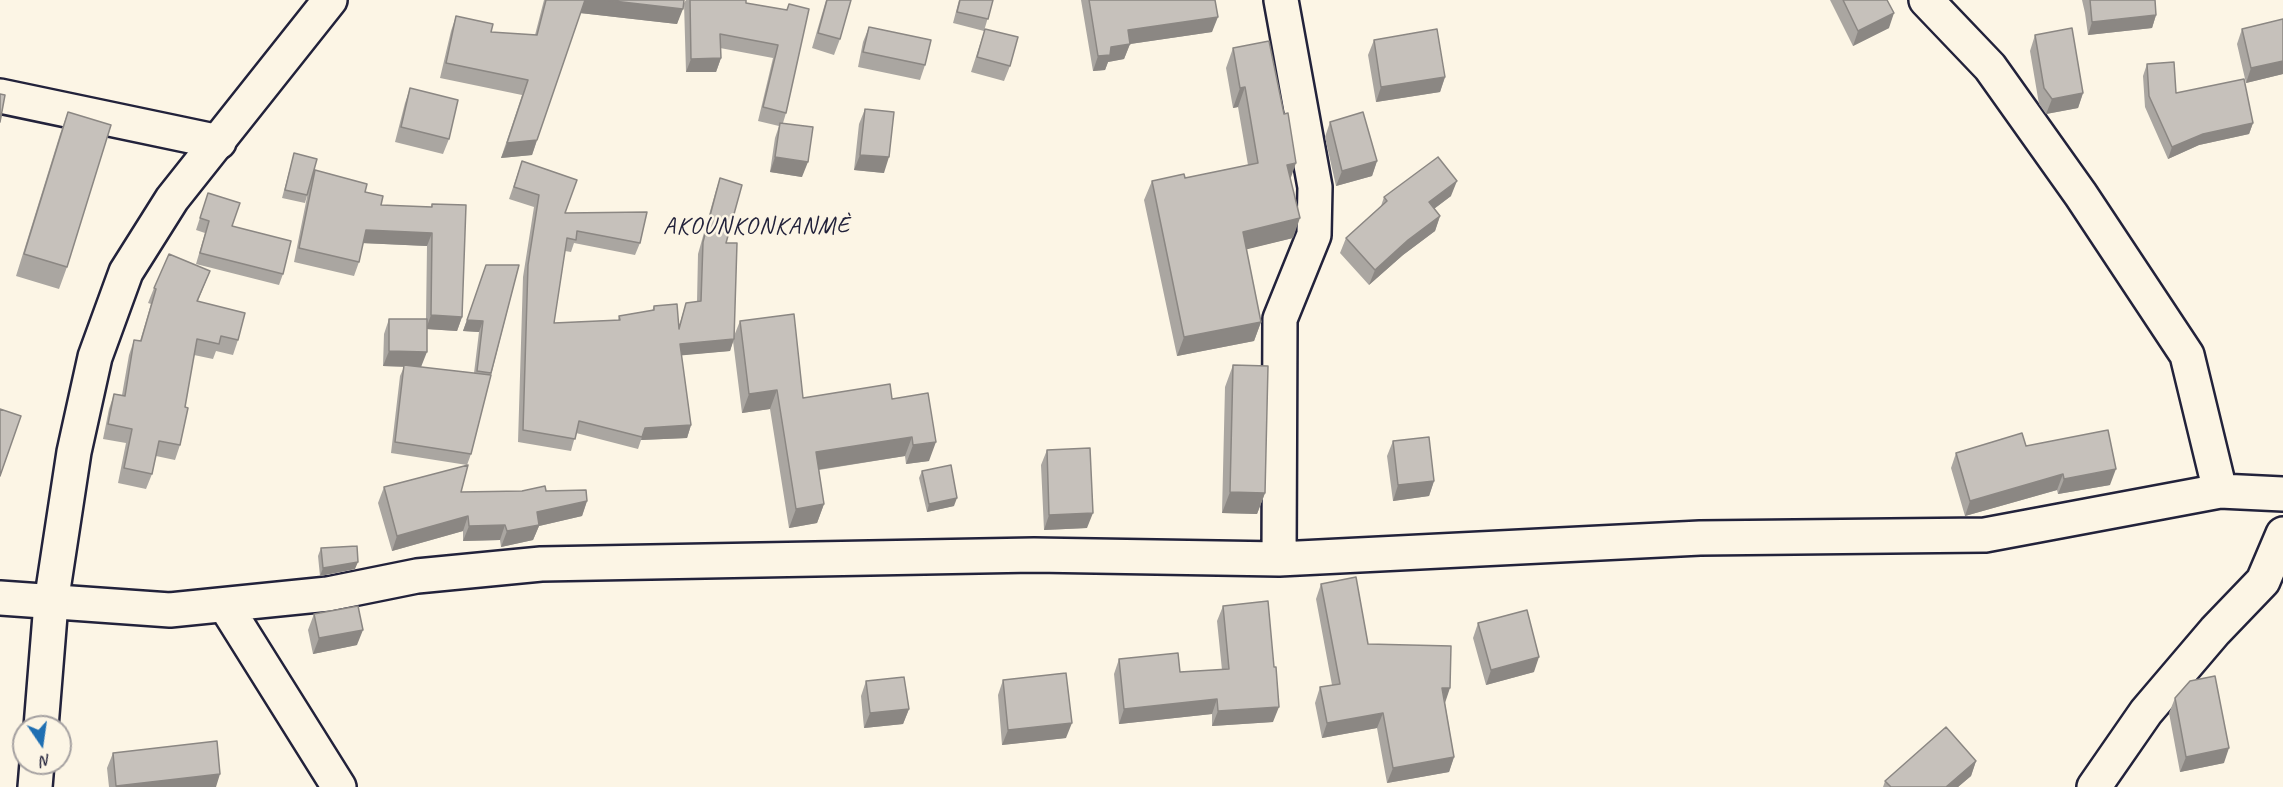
<!DOCTYPE html>
<html>
<head>
<meta charset="utf-8">
<style>
  body { margin:0 }
  #map { position:relative; width:2283px; height:787px; overflow:hidden; background:#fcf5e5; font-family:Caveat,sans-serif }
  canvas { display:block }
  .north { position:absolute; left:12px; top:715px; width:60px; height:60px; box-sizing:border-box; background:#fcf5e5; border:2px solid #a5a1a1; border-radius:50%; rotate:167deg; font-size:16px; font-weight:700; line-height:24px; text-align:center; color:#22223b }
  .north::after { content:''; display:block; margin:auto; width:21px; height:27px; background:#1f6fb2; clip-path:polygon(50% 0,100% 100%,50% 72%,0 100%) }
</style>
</head>
<body>
<div id="map">
<canvas width="2283" height="787"></canvas>
<div class="north">N</div>
</div>
<script>
const ctx = document.querySelector('canvas').getContext('2d');
ctx.lineJoin = 'round';
function toPath(rows) {
  const path = new Path2D();
  for (const r of rows) {
    path.moveTo(r[0], r[1]);
    for (let i = 2; i < r.length; i += 2) path.lineTo(r[i], r[i + 1]);
  }
  return path;
}
function trace(path, color, width, dash) {
  ctx.strokeStyle = color;
  ctx.lineWidth = width;
  ctx.lineCap = dash ? 'butt' : 'round';
  ctx.setLineDash(dash || []);
  ctx.stroke(path);
}
function fillPath(path, color) {
  ctx.fillStyle = color;
  ctx.fill(path, 'evenodd');
}
function write(font, color, halo, rows, align = 'center') {
  ctx.font = font + ' Caveat,sans-serif';
  ctx.lineWidth = 5;
  ctx.setLineDash([]);
  ctx.textBaseline = 'middle';
  ctx.strokeStyle = halo;
  ctx.fillStyle = color;
  for (const [text, x, y, turn = 0] of rows) {
    ctx.save();
    ctx.translate(x, y);
    ctx.rotate((+turn || 0) * Math.PI / 180);
    ctx.textAlign = isNaN(turn) ? turn : align;
    if (halo) ctx.strokeText(text, 0, 0);
    ctx.fillText(text, 0, 0);
    ctx.restore();
  }
}
const street = toPath([
  [1926,0,1990,67,2081,195,2187,355,2220,491],
  [0,96,219,142],
  [1279,559,1280,319,1314,235,1315,187,1281,0],
  [0,598,170,610,328,594,417,576,541,564,1034,555,1279,559,1700,538,1985,535,2220,491,2283,494],
  [225,605,339,787],
  [2094,787,2146,712,2215,631,2263,581,2283,534]
]);
const secondary = toPath([
  [41,727,51,603,74,452,95,357,126,272,172,199,330,0],
  [35,787,37,763]
]);
trace(street, '#22223b', 38);
trace(secondary, '#22223b', 38);
trace(street, '#fcf5e5', 33);
trace(secondary, '#fcf5e5', 33);
fillPath(toPath([
  [544,0,684,0,677,24,580,13,532,155,501,158,522,95,440,78,451,31,456,16,491,32,535,35],
  [686,0,746,0,746,3,787,10,789,4,786,113,783,123,802,177,770,172,775,138,779,126,758,121,773,58,720,48,721,58,716,72,686,72,684,3],
  [826,0,851,0,840,39,834,55,812,48],
  [959,0,993,0,984,31,953,23],
  [1081,0,1215,0,1212,32,1130,44,1124,59,1108,62,1105,70,1093,71],
  [1830,0,1887,0,1889,28,1853,46],
  [2082,0,2155,0,2156,15,2152,28,2088,35,2085,13],
  [2283,19,2283,74,2246,83,2237,44,2242,29],
  [869,27,925,65,920,80,858,67,863,42],
  [985,29,1010,66,1004,81,971,72,980,44],
  [2035,35,2083,93,2078,108,2046,114,2039,104,2030,51],
  [1374,40,1445,77,1440,92,1376,102,1368,55],
  [1233,48,1290,178,1293,238,1246,249,1261,322,1254,341,1177,356,1144,200,1152,181,1185,178,1248,165,1238,107,1233,108,1226,68],
  [2147,64,2176,93,2253,123,2249,134,2199,145,2168,159,2145,107,2143,76],
  [410,88,449,139,443,154,395,142,405,103],
  [865,109,884,173,854,170,859,124],
  [68,112,67,267,59,289,16,276,60,134],
  [1330,122,1377,161,1372,176,1336,186,1325,137],
  [294,153,312,179,315,170,365,192,381,205,431,207,432,204,462,317,457,331,427,329,421,367,417,367,474,373,479,332,463,331,486,265,519,265,471,454,467,465,391,453,400,376,404,367,383,366,384,334,389,319,426,319,427,246,363,243,359,262,354,276,294,262,308,192,305,203,282,198],
  [522,161,565,213,640,243,635,255,574,243,571,252,565,251,554,323,618,320,619,316,652,311,654,306,679,326,686,303,697,302,698,254,716,190,720,178,734,336,740,321,803,398,892,399,929,461,906,464,905,456,819,470,824,504,817,523,789,528,770,409,742,413,733,341,730,351,681,355,691,425,687,438,641,440,638,449,576,433,571,451,518,442,523,277,534,207,509,199],
  [208,193,232,226,283,274,279,285,196,264,205,233,196,230],
  [1451,196,1434,209,1440,216,1435,231,1403,255,1369,285,1340,253,1346,238,1381,206,1384,197],
  [210,271,198,301,238,340,233,355,216,351,213,359,194,355,185,407,180,445,175,460,156,456,152,474,146,489,118,483,126,443,103,439,109,409,114,394,122,395,129,355,134,340,140,341,151,304,148,303,154,288],
  [1233,365,1265,493,1257,514,1222,513,1225,387],
  [1393,441,1434,481,1429,496,1393,501,1387,456],
  [2026,446,2110,485,2058,494,2057,490,1965,516,1951,468,1956,453],
  [1047,450,1087,528,1044,530,1041,465],
  [922,471,954,506,927,512,919,478],
  [384,487,461,492,546,491,587,501,582,516,539,526,533,540,501,547,500,540,463,541,463,531,392,551,378,503],
  [321,548,355,569,320,576,318,556],
  [1321,584,1368,644,1445,703,1454,757,1449,772,1387,783,1377,728,1322,738,1315,703,1320,687,1332,685,1316,599],
  [1223,606,1273,722,1212,726,1212,714,1119,724,1114,674,1119,659,1180,672,1222,670,1217,621],
  [314,614,357,645,313,654,308,630],
  [1478,623,1534,672,1486,685,1473,638],
  [1003,680,1066,738,1002,745,998,695],
  [866,681,909,709,903,724,864,728,861,696],
  [2175,698,2224,763,2180,772,2169,713],
  [113,753,216,787,109,787,107,768],
  [1976,761,1971,776,1958,787,1883,787,1885,781]
]), '#aaa6a1');
fillPath(toPath([
  [584,0,605,0,683,9,677,24,580,13],
  [1894,13,1889,28,1853,46,1858,31],
  [2156,15,2152,28,2088,35,2092,22],
  [1218,17,1212,32,1130,44,1124,59,1108,62,1105,70,1093,71,1098,56,1128,30],
  [721,58,716,72,686,72,691,59],
  [2283,61,2283,74,2246,83,2251,68],
  [1445,77,1440,92,1376,102,1381,87],
  [1245,87,1238,107,1233,108,1240,88],
  [2083,93,2078,108,2046,114,2052,99],
  [2253,123,2249,134,2199,145,2168,159,2172,147,2203,134],
  [537,140,532,155,501,158,507,143],
  [860,155,889,157,884,173,854,170],
  [775,157,808,162,802,177,770,172],
  [1377,161,1372,176,1336,186,1342,171],
  [1296,163,1289,183,1287,165],
  [1457,181,1451,196,1423,217,1429,202],
  [1440,216,1435,231,1403,255,1369,285,1375,270,1408,240],
  [1300,218,1293,238,1236,252,1243,232],
  [366,230,432,233,427,246,361,243],
  [431,315,462,317,457,331,426,329],
  [467,320,483,321,479,332,463,331],
  [1261,322,1254,341,1177,356,1184,337],
  [734,339,730,351,675,356,680,344],
  [389,351,427,352,421,367,383,366],
  [777,390,770,409,742,413,749,394],
  [691,425,687,438,641,440,645,428],
  [912,437,905,456,809,471,816,452],
  [936,442,929,461,906,464,913,445],
  [2116,469,2110,485,2058,494,2064,479],
  [2063,474,2057,490,1965,516,1970,501],
  [1434,481,1429,496,1393,501,1398,485],
  [1230,492,1265,493,1257,514,1222,513],
  [957,498,954,506,927,512,929,504],
  [587,501,582,516,539,526,533,540,501,547,507,531,537,512],
  [824,504,817,523,789,528,796,509],
  [1093,513,1087,528,1044,530,1049,515],
  [468,516,463,531,392,551,397,536],
  [505,525,500,540,463,541,469,526],
  [358,562,355,569,320,576,323,568],
  [363,630,357,645,313,654,319,638],
  [1539,657,1534,672,1486,685,1491,670],
  [1442,688,1450,688,1445,703],
  [1217,699,1212,714,1119,724,1124,709],
  [1279,707,1273,722,1212,726,1218,711],
  [909,709,903,724,864,728,870,713],
  [1383,713,1377,728,1322,738,1327,723],
  [1072,723,1066,738,1002,745,1008,730],
  [2229,748,2224,763,2180,772,2186,757],
  [1454,757,1449,772,1387,783,1393,768],
  [1976,761,1971,776,1958,787,1946,787],
  [220,774,216,787,116,787,116,786]
]), '#8b8783');
const building = toPath([
  [546,0,585,0,537,140,507,143,528,80,446,63,456,16,493,24,491,32,537,35,546,0],
  [605,0,684,0,683,9,605,0],
  [690,0,746,0,746,3,787,10,789,4,809,9,786,113,763,107,778,45,720,34,721,58,691,59,690,0],
  [827,0,851,0,840,39,818,33,827,0],
  [960,0,993,0,988,19,957,12,960,0],
  [1089,0,1215,0,1218,17,1128,30,1130,44,1111,47,1110,55,1098,56,1089,0],
  [1843,0,1887,0,1894,13,1858,31,1843,0],
  [2090,0,2155,0,2156,15,2092,22,2090,0],
  [2283,19,2283,61,2251,68,2242,29,2283,19],
  [869,27,931,40,925,65,863,52,869,27],
  [2072,28,2083,93,2052,99,2044,88,2035,35,2072,28],
  [985,29,1018,37,1010,66,977,57,985,29],
  [1437,29,1445,77,1381,87,1374,40,1437,29],
  [1269,41,1284,114,1288,113,1296,163,1287,165,1300,218,1243,232,1261,322,1184,337,1152,181,1184,174,1185,178,1258,163,1245,87,1240,88,1233,48,1269,41],
  [2174,62,2176,93,2244,79,2253,123,2203,134,2172,147,2149,96,2147,64,2174,62],
  [410,88,458,100,449,139,401,127,410,88],
  [0,94,5,95,0,122,0,94],
  [865,109,894,112,889,157,860,155,865,109],
  [68,112,111,125,67,267,24,254,68,112],
  [1363,112,1377,161,1342,171,1330,122,1363,112],
  [780,123,813,127,808,162,775,157,780,123],
  [294,153,317,159,307,195,285,190,294,153],
  [1438,157,1457,181,1429,202,1440,216,1408,240,1375,270,1346,238,1387,201,1384,197,1438,157],
  [522,161,577,180,565,213,647,212,640,243,577,231,576,240,567,238,554,323,620,320,619,316,654,310,654,306,677,304,679,329,686,303,701,301,703,242,720,178,742,185,726,243,737,243,734,339,680,344,691,425,645,428,642,437,579,421,575,439,523,430,528,265,539,195,514,187,522,161],
  [315,170,367,184,365,192,383,196,381,205,432,207,432,204,466,205,462,317,431,315,432,233,366,230,359,262,299,248,315,170],
  [208,193,240,203,232,226,291,241,283,274,200,253,209,221,200,218,208,193],
  [169,254,210,271,197,301,245,313,238,340,221,336,219,344,197,339,185,407,188,408,180,445,159,441,152,474,124,468,132,429,108,424,114,394,125,396,134,340,141,341,156,289,154,288,169,254],
  [486,265,519,265,491,373,477,371,483,321,467,320,486,265],
  [794,314,803,398,890,384,892,399,928,393,936,442,913,445,912,437,816,452,824,504,796,509,777,390,749,394,740,321,794,314],
  [389,319,427,319,427,352,389,351,389,319],
  [404,365,491,375,471,454,395,442,404,365],
  [1233,365,1268,366,1265,493,1230,492,1233,365],
  [0,409,21,416,0,476,0,409],
  [2108,430,2116,469,2064,479,2063,474,1970,501,1956,453,2022,433,2026,446,2108,430],
  [1429,437,1434,481,1398,485,1393,441,1429,437],
  [1090,448,1093,513,1049,515,1047,450,1090,448],
  [468,465,461,492,522,491,545,486,546,491,586,490,587,501,537,512,539,525,507,531,505,525,469,526,468,516,397,536,384,487,468,465],
  [951,465,957,498,929,504,922,471,951,465],
  [357,546,358,562,323,568,321,548,357,546],
  [1356,577,1368,644,1451,646,1450,688,1442,688,1454,757,1393,768,1383,713,1327,723,1320,687,1340,684,1321,584,1356,577],
  [1268,601,1274,667,1276,667,1279,707,1218,711,1217,699,1124,709,1119,659,1178,653,1180,672,1229,669,1223,606,1268,601],
  [358,606,363,630,319,638,314,614,358,606],
  [1527,610,1539,657,1491,670,1478,623,1527,610],
  [1066,673,1072,723,1008,730,1003,680,1066,673],
  [2215,676,2229,748,2186,757,2175,698,2190,681,2215,676],
  [904,677,909,709,870,713,866,681,904,677],
  [1946,727,1976,761,1946,787,1891,787,1885,781,1946,727],
  [217,741,220,774,116,786,113,753,217,741]
]);
fillPath(building, '#c6c1bb');
trace(building, '#8b8783', 1.5);
ctx.letterSpacing = '1.5px';
write('24px', '#22223b', '#fcf5e5', [
  ["AKOUNKONKANMÈ",757,227]
]);
ctx.letterSpacing = '0px';
</script>
</body>
</html>
